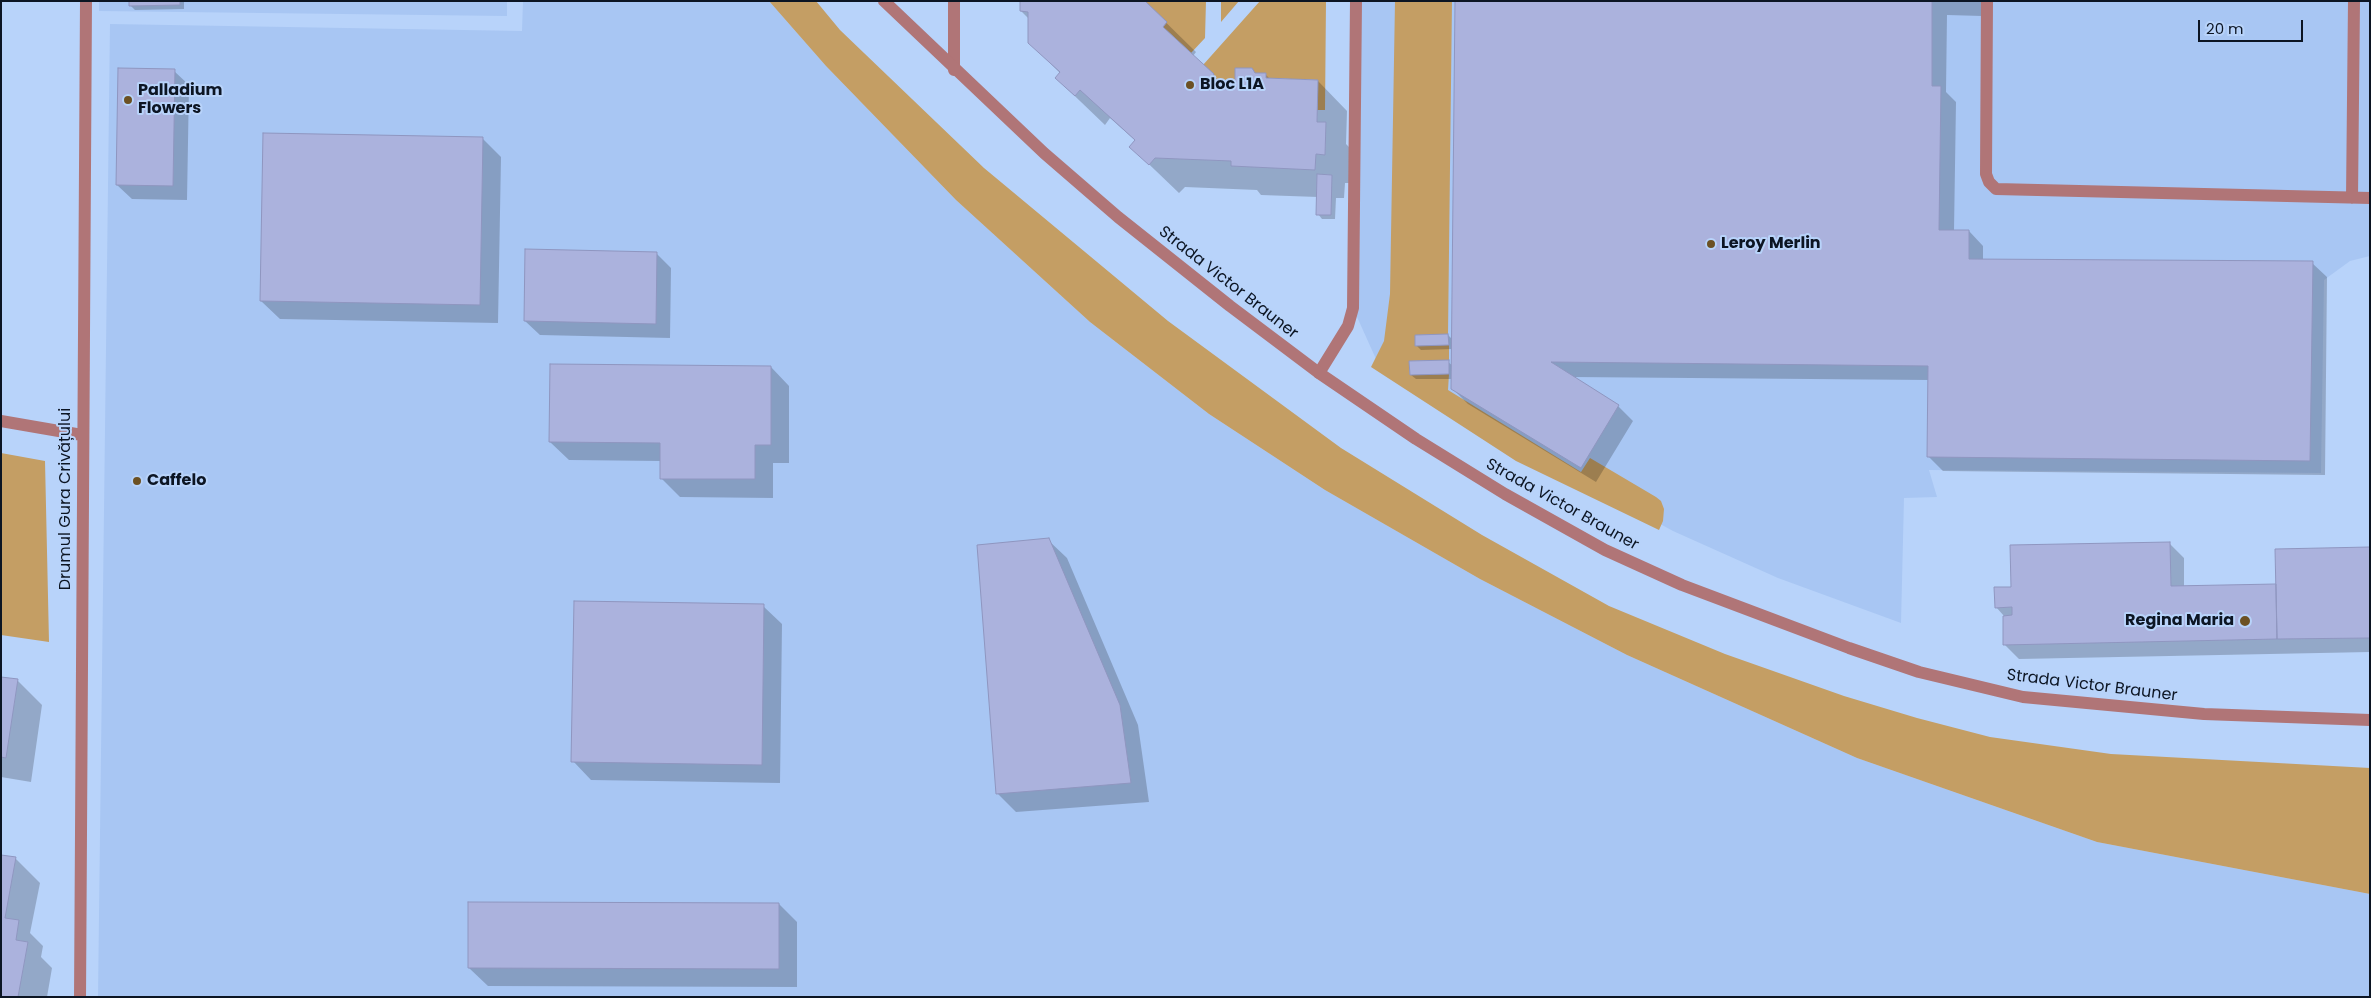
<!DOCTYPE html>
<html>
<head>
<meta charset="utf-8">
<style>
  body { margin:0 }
  #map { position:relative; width:2371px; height:998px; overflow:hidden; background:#b8d3fa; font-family:Poppins,sans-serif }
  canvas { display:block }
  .frame { position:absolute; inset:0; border:2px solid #0c1523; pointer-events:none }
  .scale { position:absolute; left:2198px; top:20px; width:105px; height:22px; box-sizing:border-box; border:2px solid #0c1523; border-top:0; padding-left:6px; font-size:15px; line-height:18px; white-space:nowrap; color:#0c1523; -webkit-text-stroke:4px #b8d3fa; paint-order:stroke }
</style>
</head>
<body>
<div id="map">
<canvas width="2371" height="998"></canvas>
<div class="frame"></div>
<div class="scale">20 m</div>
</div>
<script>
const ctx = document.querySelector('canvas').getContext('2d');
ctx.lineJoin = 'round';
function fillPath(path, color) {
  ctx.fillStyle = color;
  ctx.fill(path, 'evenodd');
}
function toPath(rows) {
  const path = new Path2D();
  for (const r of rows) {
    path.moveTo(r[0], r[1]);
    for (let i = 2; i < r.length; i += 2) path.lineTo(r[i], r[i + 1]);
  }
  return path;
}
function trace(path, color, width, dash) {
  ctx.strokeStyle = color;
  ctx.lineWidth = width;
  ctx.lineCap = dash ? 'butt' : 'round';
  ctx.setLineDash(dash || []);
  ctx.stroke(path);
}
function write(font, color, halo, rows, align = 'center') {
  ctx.font = font + ' Poppins,sans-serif';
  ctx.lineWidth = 4;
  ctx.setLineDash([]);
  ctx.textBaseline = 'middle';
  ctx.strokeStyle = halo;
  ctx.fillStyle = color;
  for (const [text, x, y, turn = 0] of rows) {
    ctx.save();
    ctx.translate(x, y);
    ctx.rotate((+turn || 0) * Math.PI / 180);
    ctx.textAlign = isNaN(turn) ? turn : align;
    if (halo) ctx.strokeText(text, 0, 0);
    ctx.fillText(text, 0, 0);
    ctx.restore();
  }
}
fillPath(toPath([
  [99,1,507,1,507,16,99,11],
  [523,1,769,1,826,66,956,200,1090,322,1209,414,1325,490,1480,579,1627,655,1857,758,2097,842,2370,894,2370,997,98,997,110,24,522,31],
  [1356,1,2370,1,2370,256,2350,261,2324,280,2321,473,1929,470,1937,497,1904,498,1901,623,1778,578,1673,531,1578,479,1376,359,1353,308]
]), '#a8c6f3');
fillPath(toPath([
  [769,1,816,1,840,30,984,168,1168,321,1341,448,1482,535,1609,606,1725,654,1844,696,1917,718,1990,737,2111,754,2370,768,2370,894,2097,842,1857,758,1627,655,1480,579,1325,490,1209,414,1090,322,956,200,826,66],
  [1135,1,1206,1,1205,38,1191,53],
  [1221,1,1239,1,1221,22],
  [1260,1,1326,1,1325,110,1317,110,1318,80,1235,77,1235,81,1212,80,1203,65],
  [1395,1,1452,1,1448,334,1415,336,1415,345,1449,345,1449,360,1409,361,1410,375,1449,374,1448,390,1581,472,1590,458,1656,497,1661,501,1664,509,1663,521,1659,530,1516,461,1371,367,1384,341,1390,294],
  [1,453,45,461,49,642,1,635]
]), '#c49e64');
fillPath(toPath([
  [130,1,184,1,184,9,135,10,130,5],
  [1144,1,1196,52,1193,56,1219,81,1236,82,1256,74,1265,74,1271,80,1318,81,1347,111,1346,144,1355,153,1354,183,1345,183,1344,198,1336,198,1335,219,1322,219,1318,214,1318,197,1261,195,1257,190,1185,187,1179,193,1131,147,1136,141,1110,118,1105,125,1056,78,1060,73,1029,42,1029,19,1021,11],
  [1456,1,1983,1,1982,16,1947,15,1946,92,1956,102,1954,231,1969,231,1983,246,1983,260,2312,263,2327,277,2325,475,1943,471,1928,456,1929,380,1571,377,1618,406,1633,421,1596,482,1468,404,1453,389,1453,379,1416,379,1411,375,1448,362,1453,366,1453,349,1421,350,1416,345,1448,335,1453,340],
  [174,71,189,85,187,200,132,199,117,185],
  [482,138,501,157,498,323,280,319,261,301],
  [656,253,671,268,670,338,540,335,525,321],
  [771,367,789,386,789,463,773,463,773,498,680,497,661,478,661,461,569,460,550,442],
  [1048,540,1067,558,1138,725,1149,802,1016,812,997,793],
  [2169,543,2184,558,2184,587,2277,585,2370,549,2370,652,2019,659,2004,644,2004,616,1996,607,2012,588],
  [763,606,782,624,780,783,591,780,573,761],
  [1,678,18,681,42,705,31,782,1,777],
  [1,856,15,858,40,883,30,933,43,946,41,957,52,968,47,997,1,997],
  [779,904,797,922,797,987,488,986,469,968]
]), '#0003');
const building = toPath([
  [129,1,180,1,180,5,129,6,129,1],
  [1020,1,1145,1,1167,22,1163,27,1214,74,1212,80,1235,81,1235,68,1252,68,1255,73,1266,73,1266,78,1318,80,1317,122,1326,122,1325,155,1316,154,1315,170,1231,166,1231,161,1155,158,1149,165,1129,147,1135,140,1080,90,1075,96,1055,78,1060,72,1028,43,1028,12,1020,11,1020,1],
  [1455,1,1932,1,1932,86,1941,86,1939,230,1969,230,1969,259,2313,261,2310,461,1927,457,1928,366,1551,362,1619,405,1581,468,1451,389,1455,1],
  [118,68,175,69,173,186,116,185,118,68],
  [263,133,483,137,480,305,260,301,263,133],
  [1317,174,1332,175,1331,215,1316,215,1317,174],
  [525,249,657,252,656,324,524,321,525,249],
  [1448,334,1449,345,1415,346,1415,335,1448,334],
  [1449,360,1449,374,1410,375,1409,361,1449,360],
  [550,364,771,366,771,445,755,445,755,479,660,479,660,443,549,442,550,364],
  [1049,538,1120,705,1131,783,996,794,977,545,1049,538],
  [2170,542,2171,586,2276,584,2277,639,2003,645,2003,616,2012,615,2012,607,1995,608,1994,587,2011,587,2010,545,2170,542],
  [2370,547,2370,638,2277,639,2275,549,2370,547],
  [574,601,764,604,762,765,571,762,574,601],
  [1,677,18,679,6,758,1,757,1,677],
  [1,855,16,857,5,918,19,920,16,940,28,942,18,997,1,997,1,855],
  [468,902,779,903,779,969,468,968,468,902]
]);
fillPath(building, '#abb2dd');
trace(building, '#8f96c0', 1);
trace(toPath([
  [954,1,954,70],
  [1987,1,1986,174,1989,182,1996,189,2370,198],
  [2352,198,2354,1],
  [1319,373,1348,326,1353,308,1356,1]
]), '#b07577', 12);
trace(toPath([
  [884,1,1044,153,1118,217,1230,306,1319,373,1416,439,1505,494,1605,550,1682,585,1849,648,1919,672,2023,697,2204,714,2370,720],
  [1,421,82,435],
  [80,997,86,1]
]), '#b07577', 12);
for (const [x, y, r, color] of [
  [1190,85,5,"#6c5123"],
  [128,100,5,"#6c5123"],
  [1711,244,5,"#6c5123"],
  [137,481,5,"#6c5123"],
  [2245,621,6,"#6c5123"]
]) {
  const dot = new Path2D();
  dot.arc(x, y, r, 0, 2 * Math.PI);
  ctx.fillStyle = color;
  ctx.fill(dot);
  trace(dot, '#b8d3fa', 2);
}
write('bold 16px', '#0c1523', '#b8d3fa', [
  ["Bloc L1A",1200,85],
  ["Palladium",138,91],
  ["Flowers",138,109],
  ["Leroy Merlin",1721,244],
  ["Caffelo",147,481],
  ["Regina Maria",2234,621,"right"]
], 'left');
write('16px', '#0c1523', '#b8d3fa', [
  ["Strada Victor Brauner",1228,283,38],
  ["Drumul Gura Crivățului",66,499,-90],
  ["Strada Victor Brauner",1562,505,29],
  ["Strada Victor Brauner",2092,686,7]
]);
</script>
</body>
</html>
